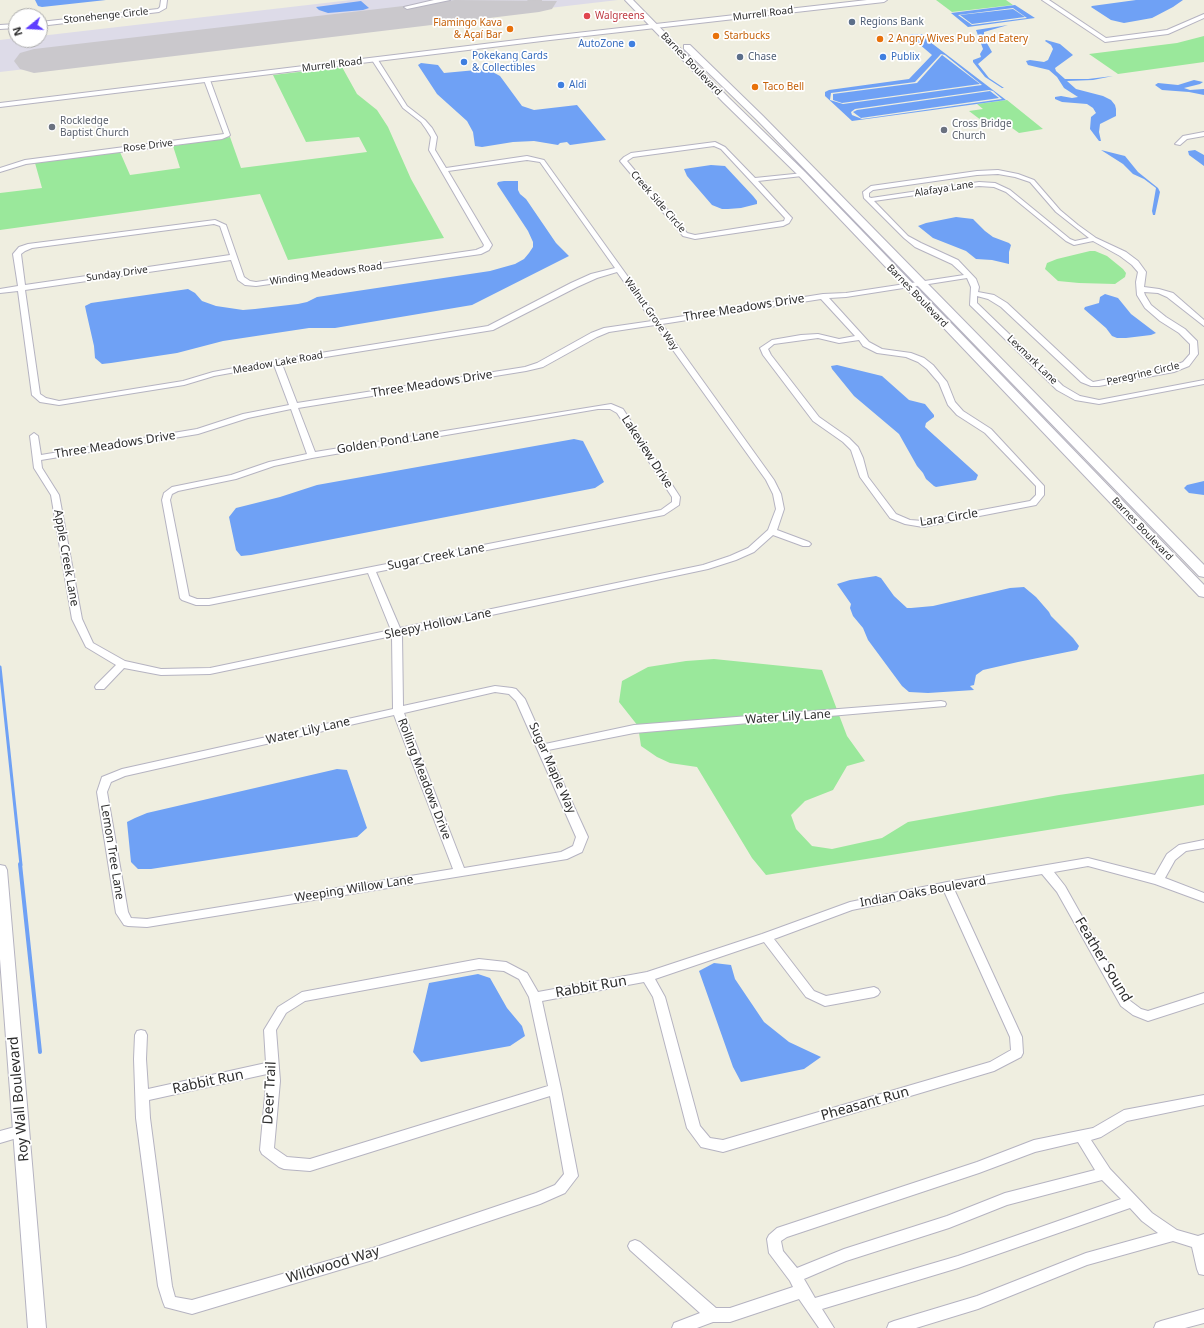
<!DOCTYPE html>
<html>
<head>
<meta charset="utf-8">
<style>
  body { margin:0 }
  #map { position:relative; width:1204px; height:1328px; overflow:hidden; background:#efeee0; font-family:"Noto Sans",sans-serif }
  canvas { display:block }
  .north { position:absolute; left:8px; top:8px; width:40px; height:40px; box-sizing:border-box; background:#fff; border:1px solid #ababab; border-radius:50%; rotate:252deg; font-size:11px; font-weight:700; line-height:16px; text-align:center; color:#2d2d2d }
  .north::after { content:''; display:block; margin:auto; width:14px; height:18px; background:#5e3dff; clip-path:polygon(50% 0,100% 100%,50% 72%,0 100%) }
</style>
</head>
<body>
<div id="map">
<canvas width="1204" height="1328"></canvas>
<div class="north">N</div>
</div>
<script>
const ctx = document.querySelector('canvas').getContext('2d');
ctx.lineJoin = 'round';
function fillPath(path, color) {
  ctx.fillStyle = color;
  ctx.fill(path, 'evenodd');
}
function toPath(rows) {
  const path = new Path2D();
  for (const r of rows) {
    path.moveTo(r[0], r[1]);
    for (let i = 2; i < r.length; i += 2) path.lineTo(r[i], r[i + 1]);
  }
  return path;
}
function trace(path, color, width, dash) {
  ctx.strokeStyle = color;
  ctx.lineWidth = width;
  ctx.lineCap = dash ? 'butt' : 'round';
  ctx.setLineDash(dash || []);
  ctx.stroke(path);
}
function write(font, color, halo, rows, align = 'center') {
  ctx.font = font + ' "Noto Sans",sans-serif';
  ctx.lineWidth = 3.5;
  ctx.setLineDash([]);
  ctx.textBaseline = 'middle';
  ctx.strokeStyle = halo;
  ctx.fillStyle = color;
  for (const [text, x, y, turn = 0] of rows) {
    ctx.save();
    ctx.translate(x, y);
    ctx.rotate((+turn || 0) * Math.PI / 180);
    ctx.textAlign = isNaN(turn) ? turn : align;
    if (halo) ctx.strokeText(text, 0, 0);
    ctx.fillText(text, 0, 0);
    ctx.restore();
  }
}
fillPath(toPath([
  [351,0,618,0,0,72,0,40,16,38,16,40,40,40,40,36]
]), '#dddbe8');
fillPath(toPath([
  [936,0,1006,0,1013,5,952,12],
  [1204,36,1204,62,1118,74,1089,54,1177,43],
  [342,67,357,94,377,110,388,127,411,179,444,238,288,260,260,194,0,230,0,193,42,188,35,163,120,152,130,175,180,168,173,146,230,137,241,168,367,152,359,137,306,142,273,75],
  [1007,100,1043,129,1019,133,1008,125,990,127,969,111,983,109,977,104],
  [1090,251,1095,251,1107,256,1123,269,1126,273,1125,277,1115,284,1079,283,1058,281,1045,269,1047,263,1057,259],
  [714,659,822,670,847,736,865,761,847,766,833,790,805,801,791,815,796,829,812,846,832,849,882,838,908,822,1059,795,1204,774,1204,805,766,875,752,858,697,767,670,763,657,757,641,746,638,726,619,702,622,681,648,667,686,661]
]), '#9ae89b');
fillPath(toPath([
  [35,0,106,0,42,7,38,6],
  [1136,0,1183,0,1173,7,1152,18,1124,23,1111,20,1091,7,1092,6],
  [361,1,369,8,363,10,328,13,319,10,316,7],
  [1015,5,1035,18,968,27,951,13],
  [1013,8,1027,18,972,25,958,15],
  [1013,9,1025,17,972,24,960,15],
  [1008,25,984,32,984,38,992,52,978,64,989,78,1004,88,1002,88,985,77,973,62,973,60,981,57,980,54,983,49,976,30],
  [911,34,924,34,921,35,1006,100,852,121,825,96,825,92,829,90,909,79,932,55,912,38,910,36],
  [941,54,945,55,982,85,843,104,830,100,831,93,915,82],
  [989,90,993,91,1002,99,862,119,852,115,851,112,855,109],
  [1046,40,1060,44,1073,55,1055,68,1056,71,1065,79,1088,79,1113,76,1093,80,1067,81,1076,89,1103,96,1111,100,1115,105,1116,109,1116,116,1100,124,1099,132,1101,141,1099,141,1090,129,1091,117,1096,113,1093,108,1087,104,1062,102,1055,99,1055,97,1061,96,1072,98,1078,97,1064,88,1057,77,1049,70,1028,65,1026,61,1030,60,1044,62,1048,60,1053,49,1051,45,1045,41],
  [942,55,980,84,842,103,833,100,833,94,917,83],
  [421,63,438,65,444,73,487,69,500,76,522,106,534,110,577,105,606,140,570,145,567,142,560,143,558,145,534,141,513,142,482,147,475,146,473,132,467,121,437,94,418,65],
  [1194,80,1203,82,1200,84,1184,88,1190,90,1204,89,1204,95,1189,92,1162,90,1155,85,1158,83,1178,85],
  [990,91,999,98,861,118,853,112,857,110],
  [1101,150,1125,156,1138,172,1158,188,1160,192,1155,215,1153,215,1152,211,1156,188,1144,179,1133,174,1123,164],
  [1195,150,1204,155,1204,166,1189,155,1188,151],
  [711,165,725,166,753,196,757,201,757,204,741,208,728,209,722,209,712,205,687,176,684,169],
  [504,181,518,181,518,190,520,194,526,199,556,243,569,256,472,305,335,328,309,328,223,341,177,353,111,363,102,364,95,358,94,346,86,311,85,306,91,303,188,289,195,293,202,301,216,306,243,310,255,309,298,304,307,302,317,297,490,271,515,264,524,259,529,253,533,247,533,242,528,231,497,184,498,182],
  [956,217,973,219,985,231,993,237,1009,243,1011,245,1009,252,1009,264,992,260,976,259,966,251,933,238,918,226,926,223],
  [1105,294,1118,298,1131,314,1156,333,1151,335,1126,338,1117,338,1112,336,1106,328,1084,309,1085,307,1099,303,1100,297],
  [837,365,882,376,909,400,925,404,934,415,934,417,926,423,925,427,978,475,976,480,936,487,934,486,926,479,923,473,917,466,899,434,854,396,832,369,831,366],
  [574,439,583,441,604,482,595,488,251,555,241,556,236,550,229,517,236,508,280,497,317,485],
  [1204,481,1204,495,1189,493,1184,488,1187,485],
  [876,576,881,578,894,596,907,608,911,608,933,606,1010,588,1024,587,1036,597,1049,612,1051,616,1073,638,1079,646,1077,650,1018,662,983,670,976,675,974,685,970,686,974,690,928,693,909,692,902,686,868,640,863,628,853,616,850,608,851,604,837,584,850,580],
  [337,769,347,770,367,828,357,837,151,869,138,869,131,862,127,822,135,818,147,813],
  [714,963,731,965,735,979,764,1022,789,1042,821,1057,804,1069,741,1082,733,1067,699,971],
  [478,974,490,978,507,1008,522,1026,525,1036,510,1046,421,1062,413,1052,429,983]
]), '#6fa1f5');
trace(toPath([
  [0,667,21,865]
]), '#6fa1f5', 3);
trace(toPath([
  [20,864,40,1052]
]), '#6fa1f5', 4);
fillPath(toPath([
  [527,0,542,0,542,1,540,4,535,5,530,4,527,0]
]), '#cac8cc');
fillPath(toPath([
  [455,0,557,1,552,9,539,12,34,73,20,69,14,61,20,53,34,49,455,0]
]), '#cac8cc');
const minor = toPath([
  [161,0,167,0,166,8,159,12,40,26,40,22,158,9,160,7,161,0],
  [434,0,450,0,407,9,404,7,434,0],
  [1042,0,1049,0,1106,38,1167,30,1204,14,1204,18,1168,34,1105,42,1042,0],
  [16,24,16,28,0,29,0,25,16,24],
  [375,58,378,60,407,106,425,120,432,128,437,137,435,150,446,168,527,156,544,160,659,320,823,294,846,293,964,275,952,264,915,247,904,238,864,198,863,192,871,186,977,171,998,170,1018,174,1034,180,1060,210,1078,225,1096,238,1126,252,1138,261,1146,272,1144,287,1159,289,1173,293,1204,320,1204,326,1167,297,1158,293,1144,292,1145,295,1151,305,1166,317,1185,329,1197,341,1198,354,1189,366,1174,372,1099,386,1091,386,1081,382,1001,307,988,299,977,296,977,303,1063,386,1080,396,1099,400,1204,380,1204,384,1099,404,1075,400,1057,390,970,305,971,287,967,278,846,297,829,298,869,342,882,349,911,353,924,358,933,365,947,382,955,402,963,411,991,429,1044,486,1044,495,1036,505,923,527,905,524,890,518,860,477,851,450,843,442,813,421,763,355,760,348,772,340,801,335,818,334,839,339,855,336,821,299,662,324,774,480,781,494,784,509,777,530,809,542,811,544,809,546,803,546,773,535,754,552,736,560,708,569,402,634,403,706,495,686,512,688,516,689,525,699,545,744,634,725,941,701,945,702,946,704,945,706,634,733,548,750,588,837,582,852,567,859,147,927,128,926,124,925,116,913,97,792,102,777,122,769,393,709,392,636,210,674,161,675,124,668,104,689,96,689,95,687,96,685,116,665,86,647,72,619,51,495,34,468,30,436,34,433,38,436,41,455,197,429,243,414,289,405,274,365,214,376,184,385,59,405,40,402,32,395,18,291,0,293,0,289,18,286,13,254,19,247,28,244,215,220,226,225,244,277,250,281,256,282,476,250,483,247,484,245,429,150,431,137,426,129,421,122,403,108,372,60,375,58],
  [527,160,540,162,615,268,591,274,571,283,488,326,277,360,213,372,183,381,59,401,46,398,40,394,25,290,231,260,238,280,245,285,256,286,481,254,489,250,492,245,448,171,527,160],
  [998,174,1015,177,1030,182,1056,212,1089,238,1075,241,1070,239,1010,190,995,183,979,182,871,198,869,197,869,193,873,190,977,175,998,174],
  [979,186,994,187,1006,192,1066,241,1074,245,1093,241,1120,256,1132,265,1138,272,1136,282,1137,295,1145,308,1160,321,1179,333,1190,344,1190,354,1183,362,1169,368,1093,382,1087,378,1007,303,994,295,978,292,979,287,976,279,958,260,921,243,908,236,874,201,979,186],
  [214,224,220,226,230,255,25,285,21,254,25,251,32,248,214,224],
  [617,272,652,321,604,328,591,333,537,363,525,367,297,403,282,364,493,330,577,287,597,278,617,272],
  [655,325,766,480,773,494,776,509,768,530,748,548,730,556,703,565,400,628,376,572,664,515,679,505,680,497,623,409,611,404,315,452,298,408,526,371,543,367,597,337,609,332,655,325],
  [818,338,839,343,859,340,863,346,877,353,906,357,918,362,927,369,939,383,948,405,957,415,985,433,1036,486,1036,495,1030,501,923,521,910,520,896,514,868,477,863,458,858,447,849,438,819,417,771,355,768,349,774,344,818,338],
  [291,409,307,454,269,462,231,475,172,487,164,493,162,500,180,598,182,600,196,605,209,605,368,573,391,630,210,668,161,669,125,661,93,643,82,619,59,495,42,468,41,460,198,434,248,418,291,409],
  [598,409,610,409,617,413,672,497,672,502,661,510,209,599,197,599,189,596,170,500,172,494,178,491,236,479,274,466,312,458,598,409],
  [495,692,509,694,516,701,576,837,573,846,561,852,464,868,404,713,495,692],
  [394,715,453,869,147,919,131,918,128,912,107,792,111,782,125,776,394,715],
  [207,78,210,80,230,135,229,136,222,139,26,164,0,172,0,168,25,160,224,134,204,80,207,78],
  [1204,132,1204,136,1187,139,1180,145,1175,144,1183,136,1204,132],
  [715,142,725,147,755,178,804,173,805,174,802,176,758,181,791,217,792,218,789,223,783,226,695,239,683,236,620,161,624,157,631,153,715,142],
  [714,146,721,149,785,218,784,221,695,235,687,233,627,161,633,157,714,146],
  [1204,840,1204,848,1186,851,1175,860,1165,878,1204,893,1204,902,1155,884,1088,866,1054,872,1065,886,1129,1000,1141,1009,1148,1011,1204,993,1204,1003,1148,1021,1133,1015,1121,1006,1057,892,1042,874,954,889,1022,1037,1023,1053,1021,1057,994,1071,723,1152,701,1147,687,1128,653,997,644,982,542,1001,561,1089,578,1176,565,1193,540,1204,376,1259,192,1314,165,1307,163,1302,158,1286,136,1118,134,1059,135,1035,137,1031,141,1030,145,1031,147,1035,146,1059,148,1089,266,1063,264,1030,278,1007,302,992,479,959,506,962,527,973,538,992,647,972,762,934,850,902,947,882,1088,858,1155,875,1167,854,1179,845,1204,840],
  [944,891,1010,1037,1011,1050,990,1062,723,1140,710,1138,700,1126,665,997,655,979,764,942,806,997,825,1006,874,997,878,995,880,992,878,989,874,987,826,996,814,991,774,939,852,910,944,891],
  [479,969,504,971,519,979,529,997,548,1086,310,1159,287,1157,274,1148,280,1081,276,1030,286,1013,305,1001,479,969],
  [267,1074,260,1150,262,1154,279,1167,284,1169,310,1171,550,1096,564,1174,555,1185,536,1193,376,1247,192,1300,175,1297,172,1286,150,1118,149,1100,267,1074],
  [1204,1095,1204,1105,1127,1121,1101,1137,1091,1140,1110,1169,1152,1213,1177,1230,1198,1236,1204,1234,1204,1275,1199,1274,1197,1269,1192,1247,1173,1241,1087,1265,978,1309,916,1328,887,1328,889,1323,894,1321,977,1296,1086,1253,1158,1233,1142,1221,1130,1208,958,1268,822,1309,834,1328,819,1328,799,1299,730,1322,713,1322,697,1328,672,1328,674,1323,700,1313,630,1250,628,1246,630,1242,635,1240,640,1242,716,1308,730,1308,793,1287,790,1281,769,1253,767,1239,769,1235,777,1228,977,1162,1034,1140,1093,1128,1124,1110,1204,1095],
  [1078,1142,1095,1170,1005,1193,947,1216,844,1249,797,1268,783,1251,781,1241,787,1237,979,1173,1035,1152,1078,1142],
  [1102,1180,1121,1199,958,1256,815,1298,804,1279,846,1261,949,1228,1007,1205,1102,1180],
  [22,1125,27,1127,29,1131,27,1135,0,1143,0,1131,22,1125],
  [1204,1309,1204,1323,1185,1328,1154,1328,1156,1323,1161,1321,1204,1309]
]);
const tertiary = toPath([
  [867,0,887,0,884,2,550,40,0,107,0,103,550,36,867,0],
  [0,865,5,866,7,870,46,1328,28,1328,0,959,0,865]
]);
const secondary = toPath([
  [625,0,633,0,729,98,805,172,1204,585,1204,597,1199,596,799,176,723,102,625,0],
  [684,45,690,45,763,116,1204,565,1204,577,1199,576,757,120,684,49,684,45]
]);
trace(minor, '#b5b3c1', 2);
trace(tertiary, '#b5b3c1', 2);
trace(secondary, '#b5b3c1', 2);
fillPath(minor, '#fff');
fillPath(tertiary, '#fff');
fillPath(secondary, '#fff');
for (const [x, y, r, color] of [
  [587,16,4,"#e0444e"],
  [852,22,4,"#5c6f8a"],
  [510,29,4,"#e8710a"],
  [716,36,4,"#e8710a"],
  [880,39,4,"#e8710a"],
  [632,44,4,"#3f7fe0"],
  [740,57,4,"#5c6f8a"],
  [883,57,4,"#3f7fe0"],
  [464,62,4,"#3f7fe0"],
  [561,85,4,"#3f7fe0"],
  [755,87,4,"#e8710a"],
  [52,127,4,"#6b7280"],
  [944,130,4,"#6b7280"]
]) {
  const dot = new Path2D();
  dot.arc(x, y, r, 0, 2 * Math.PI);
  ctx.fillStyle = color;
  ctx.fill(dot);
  trace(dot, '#fff', 1.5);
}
write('10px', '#2d2d2d', '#fff', [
  ["Murrell Road",763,14,-7],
  ["Stonehenge Circle",106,16,-6],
  ["Barnes Boulevard",691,64,46],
  ["Murrell Road",332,65,-7],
  ["Rose Drive",148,146,-7],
  ["Alafaya Lane",944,189,-9],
  ["Creek Side Circle",658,202,49],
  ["Sunday Drive",117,274,-8],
  ["Winding Meadows Road",326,274,-8],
  ["Barnes Boulevard",917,296,46],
  ["Walnut Grove Way",651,314,55],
  ["Lexmark Lane",1032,360,44],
  ["Meadow Lake Road",278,363,-10],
  ["Peregrine Circle",1143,374,-13],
  ["Barnes Boulevard",1142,529,46]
]);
write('10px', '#be3a42', '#fff', [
  ["Walgreens",595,16]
], 'left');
write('10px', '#4e5e75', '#fff', [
  ["Regions Bank",860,22],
  ["Chase",748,57]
], 'left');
write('10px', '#c56008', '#fff', [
  ["Flamingo Kava",502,23,"right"],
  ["& Açaí Bar",502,35,"right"],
  ["Starbucks",724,36],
  ["2 Angry Wives Pub and Eatery",888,39],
  ["Taco Bell",763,87]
], 'left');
write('10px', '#366cbe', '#fff', [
  ["AutoZone",624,44,"right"],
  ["Pokekang Cards",472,56],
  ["& Collectibles",472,68],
  ["Publix",891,57],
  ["Aldi",569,85]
], 'left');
write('10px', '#5b616d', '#fff', [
  ["Rockledge",60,121],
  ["Baptist Church",60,133],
  ["Cross Bridge",952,124],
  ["Church",952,136]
], 'left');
write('12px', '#2d2d2d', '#fff', [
  ["Three Meadows Drive",744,308,-9],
  ["Three Meadows Drive",432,384,-9],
  ["Golden Pond Lane",388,442,-9],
  ["Three Meadows Drive",115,445,-9],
  ["Lakeview Drive",647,452,57],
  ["Lara Circle",949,518,-9],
  ["Sugar Creek Lane",436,557,-11],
  ["Apple Creek Lane",66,558,80],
  ["Sleepy Hollow Lane",438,624,-12],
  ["Water Lily Lane",788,717,-4],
  ["Water Lily Lane",308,731,-13],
  ["Sugar Maple Way",552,768,66],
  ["Rolling Meadows Drive",424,779,69],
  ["Lemon Tree Lane",112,852,81],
  ["Weeping Willow Lane",354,889,-9],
  ["Indian Oaks Boulevard",923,892,-10]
]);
write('14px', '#2d2d2d', '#fff', [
  ["Feather Sound",1103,960,59],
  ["Rabbit Run",591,987,-10],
  ["Rabbit Run",208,1082,-12],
  ["Deer Trail",270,1093,-87],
  ["Roy Wall Boulevard",19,1099,-95],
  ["Pheasant Run",865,1104,-16],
  ["Wildwood Way",333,1265,-17]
]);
</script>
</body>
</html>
